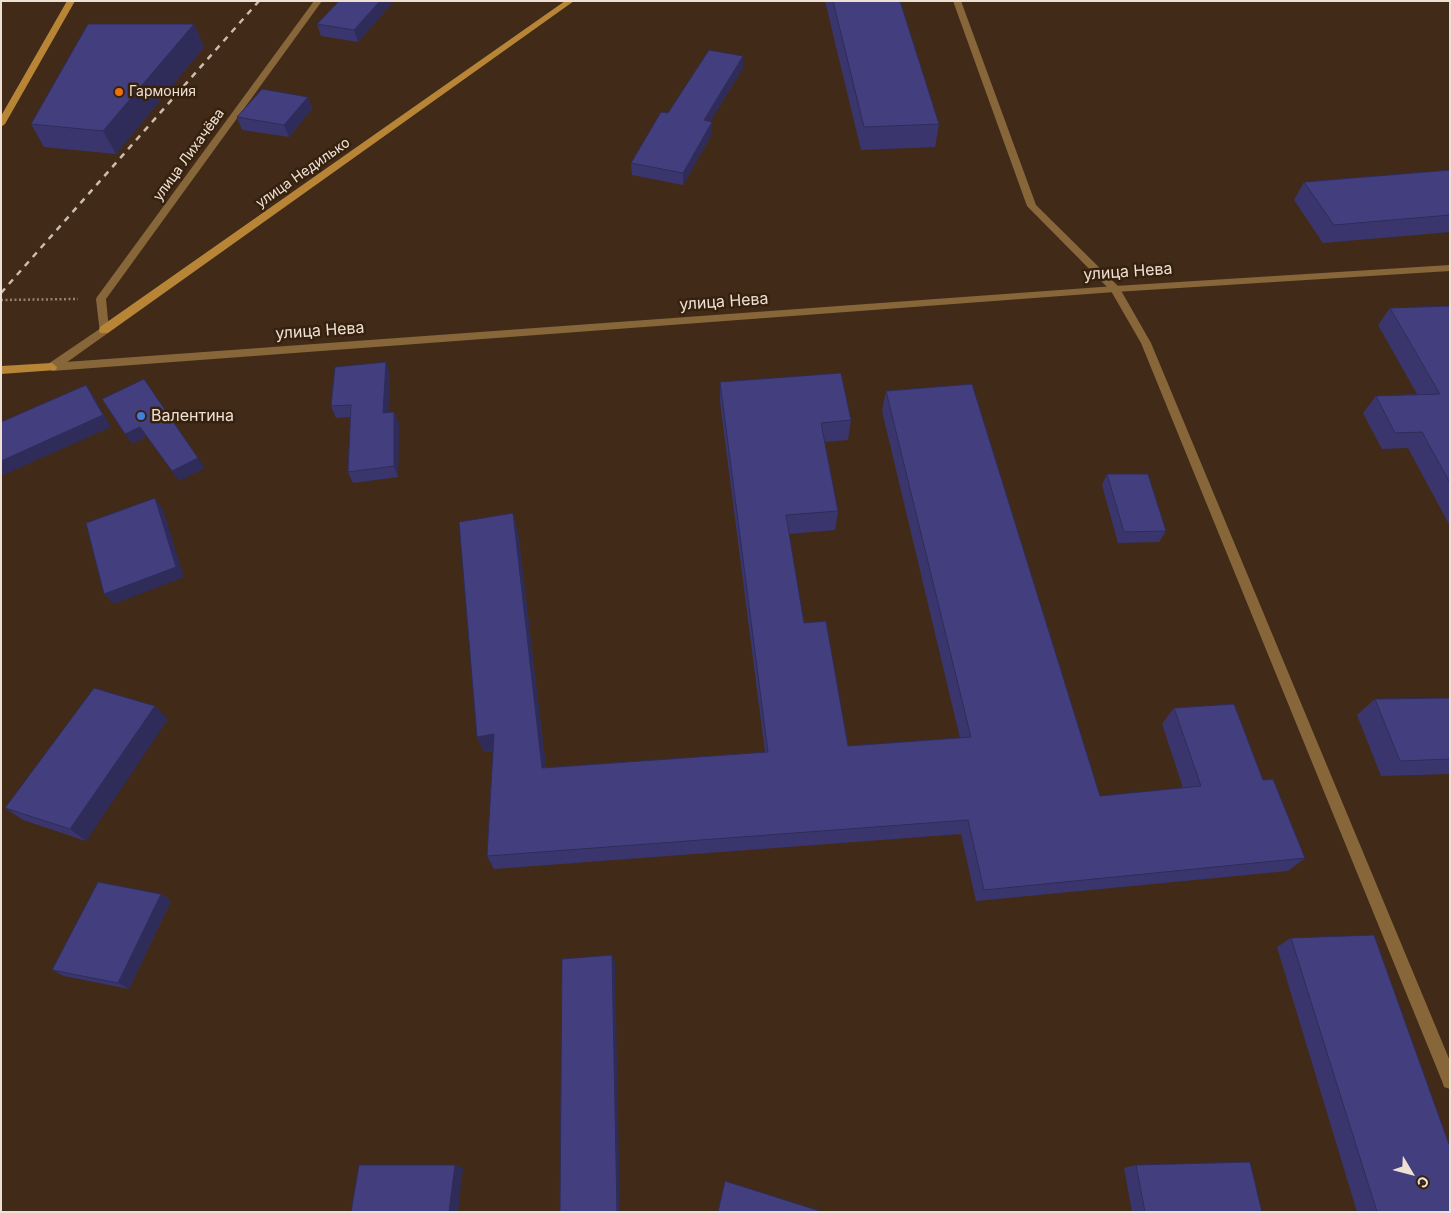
<!DOCTYPE html>
<html>
<head>
<meta charset="utf-8">
<style>
  body { margin:0 }
  #map { position:relative; width:1451px; height:1213px; overflow:hidden; background:#412b18; font-family:Inter,sans-serif }
  canvas { display:block }
  .frame { position:absolute; inset:0; border:2px solid #efe0d4; pointer-events:none }
  .north { position:absolute; left:1386px; top:1148px; width:50px; height:50px; -webkit-text-stroke:4px #36210e; paint-order:stroke; rotate:127deg; font-size:14px; font-weight:700; line-height:20px; text-align:center; color:#efe0d4 }
  .north::after { content:''; display:block; margin:auto; width:18px; height:22px; background:#efe0d4; clip-path:polygon(50% 0,100% 100%,50% 72%,0 100%) }
</style>
</head>
<body>
<div id="map">
<canvas width="1451" height="1213"></canvas>
<div class="frame"></div>
<div class="north">С</div>
</div>
<script>
const ctx = document.querySelector('canvas').getContext('2d');
ctx.lineJoin = 'round';
function toPath(rows) {
  const path = new Path2D();
  for (const r of rows) {
    path.moveTo(r[0], r[1]);
    for (let i = 2; i < r.length; i += 2) path.lineTo(r[i], r[i + 1]);
  }
  return path;
}
function trace(path, color, width, dash) {
  ctx.strokeStyle = color;
  ctx.lineWidth = width;
  ctx.lineCap = dash ? 'butt' : 'round';
  ctx.setLineDash(dash || []);
  ctx.stroke(path);
}
function fillPath(path, color) {
  ctx.fillStyle = color;
  ctx.fill(path, 'evenodd');
}
function write(font, color, halo, rows, align = 'center') {
  ctx.font = font + ' Inter,sans-serif';
  ctx.lineWidth = 5;
  ctx.setLineDash([]);
  ctx.textBaseline = 'middle';
  ctx.strokeStyle = halo;
  ctx.fillStyle = color;
  for (const [text, x, y, turn = 0] of rows) {
    ctx.save();
    ctx.translate(x, y);
    ctx.rotate((+turn || 0) * Math.PI / 180);
    ctx.textAlign = isNaN(turn) ? turn : align;
    if (halo) ctx.strokeText(text, 0, 0);
    ctx.fillText(text, 0, 0);
    ctx.restore();
  }
}
trace(toPath([
  [1,300,78,299]
]), '#948272', 2.5, [2, 2.5]);
fillPath(toPath([
  [953,1,961,1,1036,205,1119,287,1151,343,1450,1061,1450,1089,1444,1087,1442,1081,1141,343,1111,291,1027,206,953,1]
]), '#87673a');
fillPath(toPath([
  [314,1,322,1,106,299,109,330,104,334,100,333,96,299,97,297,314,1],
  [1450,265,1450,271,1115,292,52,371,47,367,52,363,1115,286,1450,265]
]), '#87673a');
fillPath(toPath([
  [104,326,108,327,109,330,108,333,56,370,48,370,47,367,48,364,104,326]
]), '#87673a');
fillPath(toPath([
  [67,1,75,1,5,124,1,127,1,116,67,1],
  [565,1,574,1,108,333,100,333,99,330,100,327,565,1],
  [52,363,57,367,56,370,1,374,1,366,52,363]
]), '#b88537');
trace(toPath([
  [1,293,259,1]
]), '#cdbcaf', 2.5, [6, 6]);
fillPath(toPath([
  [339,1,394,1,358,42,321,36,317,24],
  [825,1,900,1,939,124,935,147,861,150],
  [194,24,204,47,116,154,44,147,31,124],
  [743,56,743,68,710,122,712,134,683,185,632,175,631,163,668,113],
  [308,97,312,109,289,137,242,130,237,117],
  [1450,170,1450,232,1323,243,1294,200,1304,182],
  [1450,306,1450,526,1408,448,1382,449,1363,413,1376,396,1417,394,1378,325,1390,308],
  [390,374,388,412,394,412,399,423,398,477,353,483,348,472,350,417,336,418,331,406],
  [720,382,851,420,848,440,824,442,838,511,835,530,789,534,804,623,848,746,960,738,882,411,886,391,1100,796,1183,788,1162,724,1174,708,1263,780,1305,858,1288,871,976,901,961,834,494,869,487,856,493,751,484,752,477,737,513,513,518,532,546,768,765,752,720,402],
  [1107,474,1166,531,1159,542,1118,543,1102,485],
  [1450,698,1450,774,1381,776,1357,715,1375,699],
  [168,719,86,841,23,820,5,808],
  [161,894,171,901,129,989,64,976,52,970],
  [1291,938,1450,1212,1357,1212,1277,947],
  [1136,1165,1262,1212,1132,1212,1124,1168]
]), '#3a366d');
fillPath(toPath([
  [380,1,394,1,358,42,354,30],
  [194,24,204,47,116,154,103,131],
  [743,56,743,68,704,132,704,120],
  [308,97,312,109,289,137,284,125],
  [712,122,712,134,683,185,683,173],
  [386,362,390,374,388,425,383,413],
  [86,385,94,397,111,427,1,476,1,461],
  [394,412,399,423,398,477,394,466],
  [140,427,146,437,132,444,125,434],
  [198,458,205,468,179,481,172,471],
  [155,498,163,509,184,577,114,604,104,594],
  [513,513,518,532,548,783,542,768],
  [155,706,168,719,86,841,70,829],
  [494,734,500,749,484,752,477,737],
  [161,894,171,901,129,989,118,983],
  [612,955,615,963,620,1212,617,1212],
  [455,1165,463,1168,458,1212,449,1212]
]), '#2f2c59');
const building = toPath([
  [339,1,380,1,354,30,317,24,339,1],
  [833,1,900,1,939,124,864,127,833,1],
  [88,24,194,24,103,131,31,124,88,24],
  [709,50,743,56,704,120,712,122,683,173,631,163,661,112,668,113,709,50],
  [262,89,308,97,284,125,237,117,262,89],
  [1450,170,1450,215,1334,225,1304,182,1450,170],
  [1450,306,1450,483,1422,432,1395,433,1376,396,1440,394,1390,308,1450,306],
  [386,362,383,413,394,412,394,466,348,472,351,405,331,406,335,367,386,362],
  [841,373,851,420,821,423,838,511,786,515,804,623,826,621,848,746,971,737,886,391,972,384,1100,796,1201,786,1174,708,1234,704,1263,780,1273,779,1305,858,984,890,968,820,487,856,494,734,477,737,459,522,513,513,542,768,768,752,720,382,841,373],
  [144,379,198,458,172,471,140,427,125,434,102,399,144,379],
  [86,385,103,415,1,461,1,422,86,385],
  [1107,474,1148,474,1166,531,1124,532,1107,474],
  [155,498,176,567,104,594,86,523,155,498],
  [94,688,155,706,70,829,5,808,94,688],
  [1450,698,1450,759,1400,761,1375,699,1450,698],
  [98,882,161,894,118,983,52,970,98,882],
  [1374,935,1450,1147,1450,1212,1377,1212,1291,938,1374,935],
  [612,955,617,1212,560,1212,562,959,612,955],
  [1250,1162,1262,1212,1145,1212,1136,1165,1250,1162],
  [359,1165,455,1165,449,1212,351,1212,359,1165],
  [725,1181,823,1212,718,1212,725,1181]
]);
fillPath(building, '#433f7f');
trace(building, '#2f2c59', 1);
for (const [x, y, r, color] of [
  [119,92,5,"#e8710a"],
  [141,416,5,"#3f7fe0"]
]) {
  const dot = new Path2D();
  dot.arc(x, y, r, 0, 2 * Math.PI);
  ctx.fillStyle = color;
  ctx.fill(dot);
  trace(dot, '#36210e', 2);
}
write('14px', '#efe0d4', '#36210e', [
  ["Гармония",129,92]
], 'left');
write('14px', '#efe0d4', '#36210e', [
  ["улица Лихачёва",189,155,-54],
  ["улица Недилько",303,173,-35]
]);
write('16px', '#efe0d4', '#36210e', [
  ["улица Нева",1128,272,-4],
  ["улица Нева",724,302,-4],
  ["улица Нева",320,331,-4]
]);
write('16px', '#efe0d4', '#36210e', [
  ["Валентина",151,416]
], 'left');
</script>
</body>
</html>
